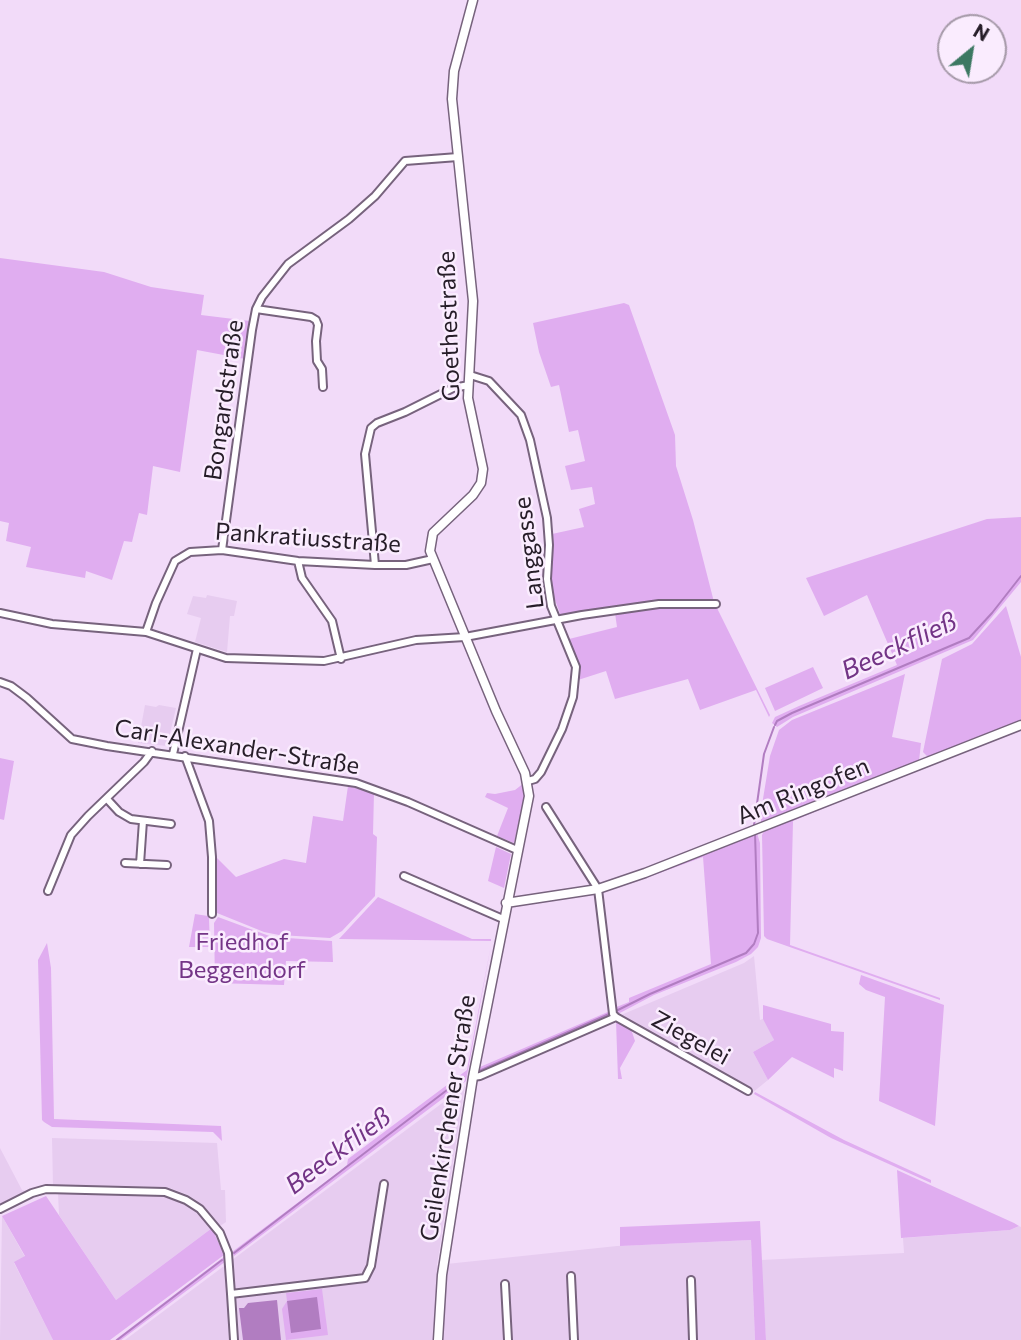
<!DOCTYPE html>
<html>
<head>
<meta charset="utf-8">
<style>
  body { margin:0 }
  #map { position:relative; width:1021px; height:1340px; overflow:hidden; background:#f2dbf9; font-family:Commissioner,sans-serif }
  canvas { display:block }
  .north { position:absolute; left:937px; top:14px; width:70px; height:70px; box-sizing:border-box; background:#faecfe; border:2px solid #a599a8; border-radius:50%; rotate:30deg; font-size:19px; font-weight:700; line-height:28px; text-align:center; color:#261d28 }
  .north::after { content:''; display:block; margin:auto; width:24px; height:32px; background:#3c7862; clip-path:polygon(50% 0,100% 100%,50% 72%,0 100%) }
</style>
</head>
<body>
<div id="map">
<canvas width="1021" height="1340"></canvas>
<div class="north">N</div>
</div>
<script>
const ctx = document.querySelector('canvas').getContext('2d');
ctx.lineJoin = 'round';
function fillPath(path, color) {
  ctx.fillStyle = color;
  ctx.fill(path, 'evenodd');
}
function toPath(rows) {
  const path = new Path2D();
  for (const r of rows) {
    path.moveTo(r[0], r[1]);
    for (let i = 2; i < r.length; i += 2) path.lineTo(r[i], r[i + 1]);
  }
  return path;
}
function trace(path, color, width, dash) {
  ctx.strokeStyle = color;
  ctx.lineWidth = width;
  ctx.lineCap = dash ? 'butt' : 'round';
  ctx.setLineDash(dash || []);
  ctx.stroke(path);
}
function write(font, color, halo, rows, align = 'center') {
  ctx.font = font + ' Commissioner,sans-serif';
  ctx.lineWidth = 5;
  ctx.setLineDash([]);
  ctx.textBaseline = 'middle';
  ctx.strokeStyle = halo;
  ctx.fillStyle = color;
  for (const [text, x, y, turn = 0] of rows) {
    ctx.save();
    ctx.translate(x, y);
    ctx.rotate((+turn || 0) * Math.PI / 180);
    ctx.textAlign = isNaN(turn) ? turn : align;
    if (halo) ctx.strokeText(text, 0, 0);
    ctx.fillText(text, 0, 0);
    ctx.restore();
  }
}
fillPath(toPath([
  [207,595,237,601,234,616,230,616,227,652,195,642,201,618,187,614,193,596,206,598],
  [145,705,156,707,159,705,176,708,167,746,138,743],
  [754,956,760,1020,765,1018,774,1040,753,1052,768,1080,752,1093,621,1015,744,963],
  [465,1086,437,1265,617,1246,751,1240,755,1340,125,1340],
  [52,1138,217,1143,221,1190,225,1190,226,1222,220,1226,203,1205,188,1195,167,1187,53,1186],
  [0,1148,22,1190,30,1192,0,1207],
  [76,1192,161,1193,185,1202,200,1212,212,1228,116,1300,59,1215,58,1193],
  [2,1216,25,1257,14,1263,53,1340,0,1340],
  [1019,1226,1021,1227,1021,1340,766,1340,761,1260,904,1253,903,1238,1010,1230]
]), '#e7ccf0');
fillPath(toPath([
  [0,258,104,272,151,287,204,295,201,315,250,321,245,359,197,350,180,472,153,466,147,515,139,513,132,542,124,541,112,580,86,571,85,578,26,567,31,547,6,541,9,523,0,521],
  [624,303,629,305,675,435,676,466,693,520,714,602,561,616,552,592,552,534,584,527,579,509,595,504,592,487,571,490,565,466,585,461,578,430,569,432,559,385,551,387,539,352,533,323],
  [1021,517,1021,582,973,640,793,717,777,727,772,723,775,717,799,706,897,665,867,595,824,616,806,578,987,519],
  [658,606,714,606,717,608,770,715,769,717,756,690,700,710,688,679,615,699,606,671,578,680,579,665,569,639,617,627,615,613],
  [1006,606,1021,657,1021,721,928,757,923,752,942,659,972,644],
  [813,667,823,688,775,711,765,688],
  [905,674,892,737,921,743,919,761,761,824,761,811,770,756,779,730,792,720],
  [1021,728,1021,730,939,760,793,821,790,945,940,998,940,1000,767,939,764,936,762,835,764,831,931,762],
  [0,758,14,761,4,820,0,819],
  [524,783,525,795,514,843,497,836,508,808,485,797,487,793,495,794,515,790],
  [348,786,374,793,373,834,377,837,375,896,342,931,330,938,279,935,264,932,217,913,215,911,215,856,236,877,284,859,306,863,313,816,343,821],
  [757,833,760,843,761,938,758,947,751,954,736,962,654,995,618,1014,616,1012,614,1008,629,1002,629,998,711,964,703,857,646,878,641,877],
  [496,847,511,854,504,888,488,881],
  [378,897,472,939,491,939,491,941,339,939],
  [195,914,208,916,209,918,210,947,189,947],
  [218,917,272,937,332,941,333,962,286,961,284,985,215,983,214,923],
  [47,943,51,968,54,1119,221,1126,222,1141,213,1132,52,1127,44,1122,42,1120,38,960],
  [502,944,504,944,480,1067,610,1011,610,1015,478,1073],
  [491,945,466,1081,234,1256,232,1252,340,1171,347,1165,348,1159,467,1070],
  [861,975,944,1005,935,1126,879,1101,885,997,866,990,859,984],
  [763,1005,831,1024,831,1031,844,1032,843,1071,834,1068,834,1078,792,1057,768,1080,753,1052,774,1040,763,1019],
  [616,1021,631,1029,635,1041,620,1068,622,1079,618,1079],
  [755,1092,844,1140,931,1180,931,1183,831,1138,754,1094],
  [897,1170,1014,1223,1019,1226,1010,1230,901,1238],
  [46,1196,116,1300,212,1228,224,1255,110,1340,53,1340,14,1262,25,1256,2,1216],
  [760,1221,766,1340,755,1340,751,1240,620,1246,620,1227],
  [225,1256,226,1261,209,1274,121,1340,115,1340],
  [322,1289,328,1335,286,1340,282,1309,287,1301,286,1293]
]), '#e0adf0');
fillPath(toPath([
  [317,1297,321,1329,291,1333,287,1301],
  [277,1300,281,1340,243,1340,239,1308,244,1308,248,1303]
]), '#b17dc1');
trace(toPath([
  [775,725,777,721,792,713,969,638,992,613,1021,576],
  [754,825,764,754,774,727],
  [618,1010,650,994,746,953,754,944,758,933,755,833],
  [479,1071,609,1014],
  [234,1253,464,1077],
  [117,1340,222,1260]
]), '#b17dc1', 2);
const minor = toPath([
  [256,309,311,317,316,320,318,325,316,341,317,361,322,369,323,387],
  [470,375,489,381,521,415,530,440,547,518,549,545,547,579,551,606,576,667,573,697,562,729,541,772,535,779,528,781],
  [222,550,252,330,256,309,262,297,288,264,349,219,375,196,405,161,458,157],
  [298,561,302,578,332,621,341,659],
  [375,565,365,454,371,428,377,423,405,412,453,388,469,385],
  [0,613,52,624,146,632,226,658,324,661,416,640,465,637,582,615,659,604,716,604],
  [146,632,156,603,175,561,190,552,222,550,298,561,375,565,406,565,433,559],
  [0,682,11,686,27,698,72,739,107,746,356,783,408,802,517,850],
  [173,754,197,649],
  [185,756,209,821,212,857,212,914],
  [107,799,119,812,131,819,171,824],
  [546,807,598,889,613,1014,616,1017],
  [125,863,167,865],
  [140,864,143,821],
  [404,876,503,919],
  [48,891,71,835,88,816,144,762,152,751],
  [616,1017,748,1091],
  [473,1077,480,1076,616,1017],
  [0,1209,32,1193,46,1189,165,1192,186,1200,200,1209,220,1233,228,1253,231,1294],
  [571,1276,574,1340],
  [691,1280,693,1340],
  [505,1284,508,1340],
  [234,1340,231,1294,365,1278,371,1266,384,1184]
]);
const tertiary = toPath([
  [506,903,598,889,645,873,1021,725],
  [438,1340,442,1275,473,1077,529,796,525,773,496,711,430,551,433,533,473,495,481,483,483,469,468,398,473,301,452,99,454,71,473,0]
]);
trace(minor, '#77637d', 10);
trace(tertiary, '#77637d', 11);
trace(minor, '#fff', 6);
trace(tertiary, '#fff', 8);
write('24px', '#261d28', '#faecfe', [
  ["Goethestraße",449,326,-92],
  ["Bongardstraße",224,400,-82],
  ["Pankratiusstraße",308,538,4],
  ["Langgasse",529,553,-97],
  ["Carl-Alexander-Straße",237,747,9],
  ["Am Ringofen",803,791,-22],
  ["Ziegelei",691,1038,29],
  ["Geilenkirchener Straße",448,1118,-81]
]);
write('24px', '#743587', '#faecfe', [
  ["Friedhof",242,942],
  ["Beggendorf",242,970]
]);
write('italic 26px', '#733486', '#faecfe', [
  ["Beeckfließ",899,646,-25],
  ["Beeckfließ",338,1151,-37]
]);
</script>
</body>
</html>
